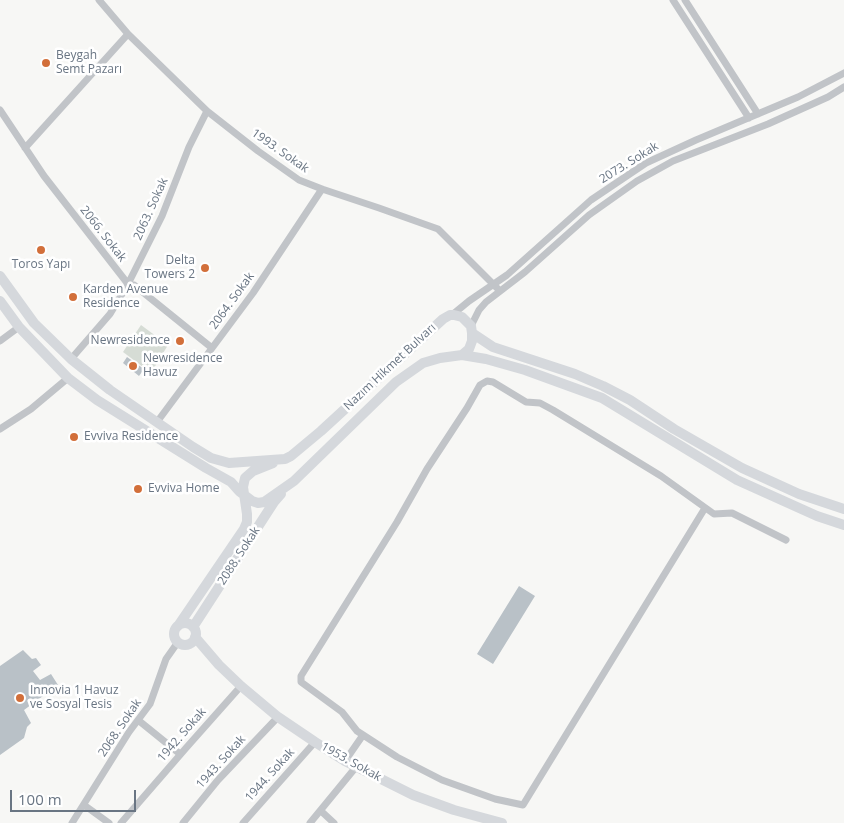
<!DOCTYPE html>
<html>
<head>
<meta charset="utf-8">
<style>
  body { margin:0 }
  #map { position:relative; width:844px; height:823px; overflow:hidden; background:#f7f7f5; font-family:"Open Sans",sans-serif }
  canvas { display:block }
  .scale { position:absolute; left:10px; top:790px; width:126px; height:22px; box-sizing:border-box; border:2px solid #697583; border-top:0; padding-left:6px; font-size:15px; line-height:18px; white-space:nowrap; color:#697583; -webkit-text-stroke:4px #fff; paint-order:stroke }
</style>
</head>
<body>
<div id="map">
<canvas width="844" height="823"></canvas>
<div class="scale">100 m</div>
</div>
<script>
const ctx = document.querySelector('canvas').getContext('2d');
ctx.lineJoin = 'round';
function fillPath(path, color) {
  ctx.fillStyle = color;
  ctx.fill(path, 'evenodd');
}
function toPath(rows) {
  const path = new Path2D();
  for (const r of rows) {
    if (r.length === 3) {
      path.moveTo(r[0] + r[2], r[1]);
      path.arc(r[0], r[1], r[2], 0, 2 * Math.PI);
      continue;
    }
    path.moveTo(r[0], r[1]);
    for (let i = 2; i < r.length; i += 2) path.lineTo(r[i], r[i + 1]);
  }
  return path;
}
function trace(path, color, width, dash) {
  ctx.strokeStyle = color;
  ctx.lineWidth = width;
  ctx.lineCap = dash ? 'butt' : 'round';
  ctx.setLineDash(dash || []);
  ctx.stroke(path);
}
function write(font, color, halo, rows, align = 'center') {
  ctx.font = font + ' "Open Sans",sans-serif';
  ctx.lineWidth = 5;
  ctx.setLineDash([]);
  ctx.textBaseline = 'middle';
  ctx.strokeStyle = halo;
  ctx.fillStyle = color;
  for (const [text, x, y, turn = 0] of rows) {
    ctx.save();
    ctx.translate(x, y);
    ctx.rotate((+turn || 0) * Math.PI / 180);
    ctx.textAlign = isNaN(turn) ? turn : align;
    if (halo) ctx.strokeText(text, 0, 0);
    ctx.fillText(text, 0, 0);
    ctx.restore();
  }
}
fillPath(toPath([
  [141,325,168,345,151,373,123,352]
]), '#d6dcd5');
fillPath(toPath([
  [127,357,144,369,139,376,123,363],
  [519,586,535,596,493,664,477,654],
  [23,650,32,659,36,658,41,665,33,671,40,680,51,674,58,685,24,710,31,723,27,727,24,738,0,755,0,666]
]), '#b9c1c7');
trace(toPath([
  [99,0,128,34,207,111,258,151,299,180,322,189,379,208,438,229,500,291],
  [673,0,749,118],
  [685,0,758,114],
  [0,110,44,176,128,284,134,285,212,348],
  [25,148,128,34],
  [452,315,469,301,507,275,591,200,646,163,696,140,798,97,844,73],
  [471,326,479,310,486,302,525,272,589,215,637,181,673,161,768,124,828,97,844,87],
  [0,341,19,327],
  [71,359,110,314,128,284,162,216,189,147,207,111],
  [157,422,253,293,322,189],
  [0,429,31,409,68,378],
  [705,508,523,805,495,799,442,780,397,757,357,731,342,712,301,682,301,676,397,522,427,469,467,408,480,385,487,381,493,382,526,402,540,403,553,410,661,476,714,514,732,513,786,540],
  [138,720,180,754],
  [345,761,363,735],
  [84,805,109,823],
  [321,811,334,823],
  [72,823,129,732,150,704,166,659,178,642],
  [121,823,186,748,241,686],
  [183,823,218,780,278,717],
  [243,823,315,742],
  [310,823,356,767]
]), '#c1c4c8', 7);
trace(toPath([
  [0,276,34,323,71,359,110,390,193,447,211,458,229,463,285,459,291,456,321,431,443,319,450,315,454,315,462,317,471,326,472,333,472,341,469,349,462,355],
  [0,301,19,327,68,378,97,400,206,468,231,482,239,491,252,501,258,503,264,502,294,481,396,382,423,363,440,358,462,355,486,359,525,370,602,398,737,480,817,516,844,525],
  [472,333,493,347,575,374,603,386,630,400,674,429,742,468,799,494,844,509],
  [185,634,11],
  [178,626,244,529,247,522,247,514,243,487,245,478,253,471,273,463],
  [193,627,274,502,281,494],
  [195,637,219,665,241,686,278,717,315,742,345,761,413,795,454,810,502,823]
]), '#d5d8dc', 10);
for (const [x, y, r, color] of [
  [46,63,5,"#d26f3a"],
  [41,250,5,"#d26f3a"],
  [205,268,5,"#d26f3a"],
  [73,297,5,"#d26f3a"],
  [180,341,5,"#d26f3a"],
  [133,366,5,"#d26f3a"],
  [74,437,5,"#d26f3a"],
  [138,489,5,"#d26f3a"],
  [20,698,5,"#d26f3a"]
]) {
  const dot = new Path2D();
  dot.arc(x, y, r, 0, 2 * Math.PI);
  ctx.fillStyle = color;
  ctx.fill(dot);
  trace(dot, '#fff', 2);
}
write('12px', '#697583', '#fff', [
  ["Beygah",56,56],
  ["Semt Pazarı",56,70],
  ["Delta",195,261,"right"],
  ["Towers 2",195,275,"right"],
  ["Toros Yapı",41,265,"center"],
  ["Karden Avenue",83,290],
  ["Residence",83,304],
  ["Newresidence",170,341,"right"],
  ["Newresidence",143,359],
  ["Havuz",143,373],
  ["Evviva Residence",84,437],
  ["Evviva Home",148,489],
  ["Innovia 1 Havuz",30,691],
  ["ve Sosyal Tesis",30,705]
], 'left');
write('12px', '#697583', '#fff', [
  ["1993. Sokak",280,151,35],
  ["2073. Sokak",629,163,-32],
  ["2063. Sokak",151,209,-66],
  ["2066. Sokak",103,234,52],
  ["2064. Sokak",232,301,-54],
  ["Nazım Hikmet Bulvarı",390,367,-43],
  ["2088. Sokak",239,556,-57],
  ["2068. Sokak",120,728,-56],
  ["1942. Sokak",182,735,-49],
  ["1943. Sokak",221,762,-48],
  ["1953. Sokak",351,762,29],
  ["1944. Sokak",270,775,-48]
]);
</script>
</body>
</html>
